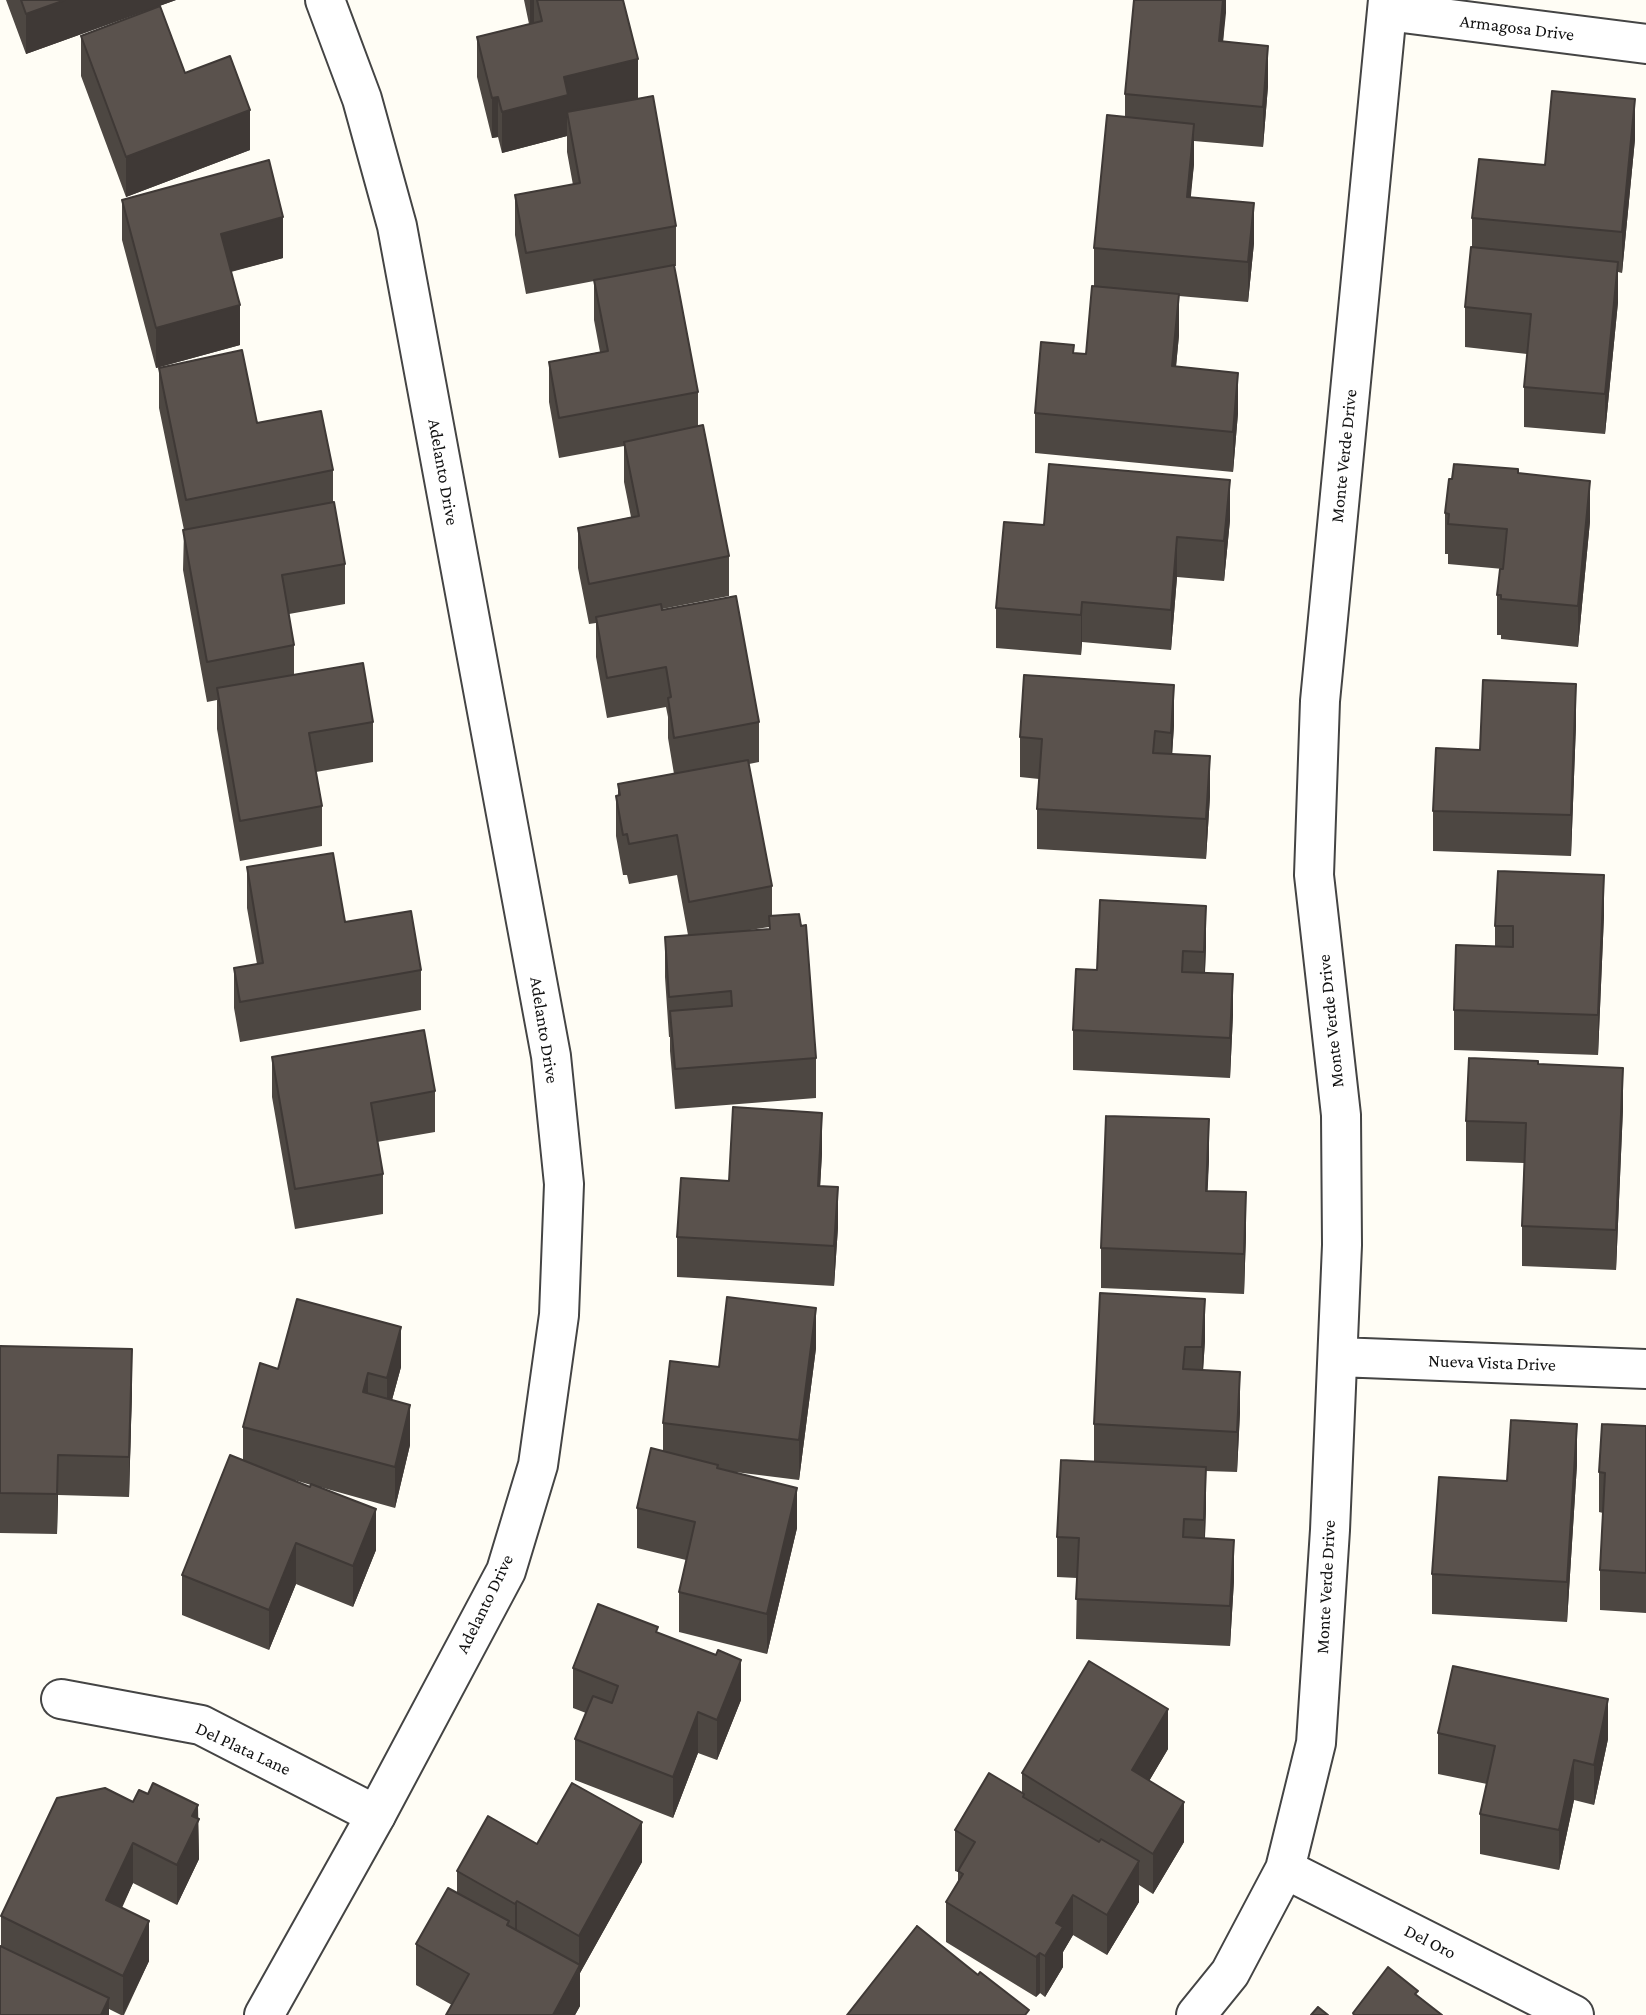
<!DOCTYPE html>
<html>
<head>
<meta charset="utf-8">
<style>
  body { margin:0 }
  canvas { display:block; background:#fffdf5 }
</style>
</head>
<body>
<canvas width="1646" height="2015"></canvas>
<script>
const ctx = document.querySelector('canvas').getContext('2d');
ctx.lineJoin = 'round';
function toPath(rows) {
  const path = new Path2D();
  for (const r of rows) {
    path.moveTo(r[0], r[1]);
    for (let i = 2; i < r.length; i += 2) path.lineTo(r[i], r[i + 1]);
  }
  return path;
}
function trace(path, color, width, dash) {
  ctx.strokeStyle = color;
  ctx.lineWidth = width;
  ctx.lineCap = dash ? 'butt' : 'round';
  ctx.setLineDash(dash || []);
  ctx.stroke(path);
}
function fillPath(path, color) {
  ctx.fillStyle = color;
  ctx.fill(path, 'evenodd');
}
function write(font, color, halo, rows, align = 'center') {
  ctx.font = font + ' "Crimson Pro",serif';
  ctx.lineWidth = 7;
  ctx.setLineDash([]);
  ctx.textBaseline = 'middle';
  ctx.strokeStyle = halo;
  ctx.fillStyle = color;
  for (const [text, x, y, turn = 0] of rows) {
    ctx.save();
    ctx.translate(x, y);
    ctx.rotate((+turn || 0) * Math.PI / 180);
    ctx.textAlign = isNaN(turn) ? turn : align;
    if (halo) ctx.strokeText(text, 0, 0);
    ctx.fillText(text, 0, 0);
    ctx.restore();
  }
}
const minor = toPath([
  [1387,11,1646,44],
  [1338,1357,1646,1369],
  [61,1699,201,1725,376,1815],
  [1285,1869,1574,2015],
  [1196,2015,1230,1973,1285,1869,1316,1743,1330,1530,1342,1245,1341,1115,1314,875,1320,701,1388,0]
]);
const tertiary = toPath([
  [264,2015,376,1815,506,1571,538,1465,559,1315,564,1184,551,1056,397,226,362,99,325,0]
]);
trace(minor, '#444', 42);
trace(tertiary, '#444', 42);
trace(minor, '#fff', 38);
trace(tertiary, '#fff', 38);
fillPath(toPath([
  [6,0,176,0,26,54],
  [524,0,623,0,638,99,676,226,676,266,674,266,698,392,698,426,729,556,729,596,662,609,759,722,759,762,749,764,772,886,772,916,816,1058,816,1098,675,1109,670,1051,670,1037,669,1037,665,977,665,937,688,935,677,875,629,884,627,875,623,875,616,836,616,796,618,796,618,784,674,774,668,738,668,717,666,707,607,718,596,657,596,623,589,624,578,568,578,528,631,517,624,482,624,446,559,458,549,402,549,362,600,352,594,320,594,281,526,294,515,235,515,195,573,185,567,152,567,136,502,153,498,137,492,138,477,77,477,37,529,24],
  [769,927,769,929,750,930],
  [1226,0,1223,41,1268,86,1263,147,1194,141,1194,164,1190,198,1254,243,1248,302,1179,296,1179,335,1176,367,1238,413,1233,472,1035,453,1035,413,1074,353,1086,354,1094,286,1094,248,1125,117,1125,94],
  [81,36,185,73,250,150,126,197,81,76],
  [1635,139,1622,273,1618,272,1618,302,1605,434,1524,427,1524,387,1527,354,1465,347,1465,307,1472,248,1472,218,1545,165],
  [122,200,283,258,231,272,240,345,156,368,122,240],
  [159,368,257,423,333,470,333,502,345,564,345,604,289,614,294,645,294,675,373,722,373,762,316,772,322,806,322,846,240,861,217,729,217,700,207,702,183,570,184,530,159,408],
  [1518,473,1590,521,1578,647,1501,639,1501,635,1497,635,1497,595,1503,569,1448,564,1448,554,1445,554,1445,513,1452,479],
  [1230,520,1224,581,1177,577,1171,650,1082,642,1081,655,996,648,996,608,1044,525],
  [1576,724,1571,856,1433,851,1433,811],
  [1174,725,1172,754,1210,796,1206,859,1037,849,1037,809,1039,779,1020,777,1020,737],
  [247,867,345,922,421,970,421,1010,240,1042,234,1008,234,968,257,964,247,908],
  [1604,915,1598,1055,1454,1050,1454,1010,1495,946,1495,926],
  [1206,946,1205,973,1233,1014,1230,1078,1073,1070,1073,1030,1097,970],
  [272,1057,435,1091,435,1132,377,1142,383,1174,383,1214,295,1229,272,1097],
  [1538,1064,1623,1108,1616,1270,1522,1266,1522,1226,1524,1163,1466,1161,1466,1121],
  [822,1153,820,1186,838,1227,834,1286,677,1277,677,1237,729,1181],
  [1209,1159,1207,1191,1246,1233,1244,1294,1101,1288,1101,1248],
  [1100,1293,1205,1340,1203,1370,1240,1412,1237,1472,1206,1471,1206,1507,1205,1538,1234,1580,1230,1646,1076,1639,1077,1578,1057,1577,1057,1537,1094,1461,1094,1424],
  [0,1346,132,1389,129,1497,58,1495,57,1534,0,1533],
  [816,1348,799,1480,735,1472,797,1528,767,1654,679,1632,679,1592,686,1560,637,1548,637,1508,663,1451,663,1423,719,1367],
  [401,1367,392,1400,410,1445,395,1508,320,1487,376,1550,353,1607,296,1584,269,1650,182,1615,182,1575,243,1460,243,1427,278,1369],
  [294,1480,311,1485,310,1487],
  [1646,1426,1646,1613,1600,1610,1600,1570,1603,1513,1599,1512,1599,1472],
  [1577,1464,1567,1622,1432,1614,1432,1574],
  [658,1633,741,1700,717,1760,698,1753,673,1818,575,1780,575,1739,586,1713,573,1708,573,1668],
  [1438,1733,1608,1739,1594,1805,1574,1800,1559,1870,1480,1854,1480,1814,1487,1784,1438,1774],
  [1168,1749,1149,1781,1184,1842,1153,1894,1139,1885,1139,1902,1107,1955,1073,1935,1063,1952,1063,1967,1045,1997,1040,1993,1036,1997,946,1942,946,1902,958,1882,958,1872,955,1871,955,1830,1022,1793,1022,1773],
  [148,1794,198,1818,199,1859,177,1905,133,1883,122,1908,149,1961,124,2015,121,2015,109,2009,109,2015,1,1946,1,1916,133,1802],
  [537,1844,642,1862,580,1973,580,2006,575,2015,446,2015,452,2005,416,1985,416,1944,457,1892,457,1871]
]), '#4d4742');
fillPath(toPath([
  [65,0,176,0,26,54,26,14],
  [530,0,534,0,534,25,530,26],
  [1223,0,1226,0,1226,13,1219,81,1219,41],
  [1268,46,1268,86,1263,147,1263,107],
  [638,59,638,99,567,112,567,136,502,153,502,112,564,77],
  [498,97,498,137,492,138,492,98],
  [1635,99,1635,139,1622,273,1622,232],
  [250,110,250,150,126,197,126,157],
  [1194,124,1194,164,1187,237,1187,197],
  [1254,203,1254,243,1248,302,1248,262],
  [283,217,283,258,221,274,221,234],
  [1618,262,1618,302,1605,434,1605,394],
  [1179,294,1179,335,1172,407,1172,366],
  [240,305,240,345,156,368,156,328],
  [1238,373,1238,413,1233,472,1233,432],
  [1230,480,1230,520,1224,581,1224,541],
  [1590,481,1590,521,1578,647,1578,606],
  [1177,537,1177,577,1171,650,1171,610],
  [1082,602,1082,642,1081,655,1081,615],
  [1576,684,1576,724,1571,856,1571,815],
  [1174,685,1174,725,1171,773,1171,733],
  [1210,756,1210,796,1206,859,1206,819],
  [1604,875,1604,915,1598,1055,1598,1015],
  [1206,906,1206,946,1204,992,1204,952],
  [1233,974,1233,1014,1230,1078,1230,1038],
  [1623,1068,1623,1108,1616,1270,1616,1230],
  [822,1113,822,1153,818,1226,818,1186],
  [1209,1119,1209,1159,1206,1231,1206,1191],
  [838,1187,838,1227,834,1286,834,1246],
  [1246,1192,1246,1233,1244,1294,1244,1254],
  [1205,1299,1205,1340,1202,1387,1202,1347],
  [816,1308,816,1348,799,1480,799,1440],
  [401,1327,401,1367,387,1418,387,1378],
  [132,1349,132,1389,129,1497,129,1457],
  [1240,1372,1240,1412,1237,1472,1237,1432],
  [368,1373,368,1413,363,1392],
  [410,1405,410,1445,395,1508,395,1467],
  [1577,1424,1577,1464,1567,1622,1567,1582],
  [58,1455,58,1495,57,1534,57,1494],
  [1206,1467,1206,1507,1204,1560,1204,1520],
  [797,1488,797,1528,767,1654,767,1614],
  [376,1509,376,1550,353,1607,353,1566],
  [1234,1540,1234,1580,1230,1646,1230,1606],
  [296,1543,296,1584,269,1650,269,1610],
  [741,1660,741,1700,717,1760,717,1720],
  [1608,1699,1608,1739,1594,1805,1594,1765],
  [1168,1709,1168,1749,1132,1810,1132,1770],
  [698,1712,698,1753,673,1818,673,1777],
  [1574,1760,1574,1800,1559,1870,1559,1830],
  [1184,1802,1184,1842,1153,1894,1153,1854],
  [198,1805,199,1859,177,1905,177,1865,192,1816],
  [642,1822,642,1862,580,1973,580,2006,575,2015,553,2015,579,1969,579,1936],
  [133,1843,133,1883,106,1940,106,1900],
  [1139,1861,1139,1902,1107,1955,1107,1915],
  [1073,1895,1073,1935,1063,1952,1063,1967,1045,1997,1045,1956,1056,1923],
  [517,1901,517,1941,515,1944,515,1904],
  [149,1921,149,1961,123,2015,123,1976],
  [1040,1953,1040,1993,1036,1997,1036,1957],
  [109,1998,109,2015,101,2015]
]), '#3f3936');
const building = toPath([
  [21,0,65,0,26,14,21,0],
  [537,0,623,0,638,59,564,77,568,95,502,112,498,97,492,98,477,37,542,21,537,0],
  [1134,0,1223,0,1219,41,1268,46,1263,107,1125,94,1134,0],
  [160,6,185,73,230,56,250,110,126,157,81,36,160,6],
  [1552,91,1635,99,1622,232,1472,218,1479,159,1545,165,1552,91],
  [653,96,676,226,526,253,515,195,580,183,567,112,653,96],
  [1107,115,1194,124,1187,197,1254,203,1248,262,1094,248,1107,115],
  [269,160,283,217,221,234,240,305,156,328,122,200,269,160],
  [1471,247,1618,262,1605,394,1524,387,1531,314,1465,307,1471,247],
  [674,265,698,392,559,418,549,362,608,351,594,280,674,265],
  [1092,286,1179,294,1172,366,1238,373,1233,432,1035,413,1041,342,1074,345,1073,353,1086,354,1092,286],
  [242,350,257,423,321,411,333,470,186,500,159,368,242,350],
  [703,425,729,556,589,584,578,528,639,516,624,442,703,425],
  [1049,464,1230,480,1224,541,1177,537,1171,610,1082,602,1081,615,996,608,1004,522,1044,525,1049,464],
  [1454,464,1518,469,1518,473,1590,481,1578,606,1501,599,1501,595,1497,595,1500,569,1503,569,1507,529,1448,524,1449,514,1445,513,1449,479,1452,479,1454,464],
  [334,502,345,564,282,575,294,645,207,662,183,530,334,502],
  [736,596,759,722,674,738,668,698,671,697,666,667,607,678,596,617,661,604,662,610,736,596],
  [363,663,373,722,309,733,322,806,240,821,217,688,363,663],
  [1024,675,1174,685,1171,733,1155,731,1153,753,1210,756,1206,819,1037,809,1042,739,1020,737,1024,675],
  [1483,680,1576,684,1571,815,1433,811,1436,748,1480,750,1483,680],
  [748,760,772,886,689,902,677,835,629,844,627,834,623,835,616,796,620,795,618,784,748,760],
  [333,853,345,922,411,911,421,970,240,1002,234,968,263,963,247,867,333,853],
  [1498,871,1604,875,1598,1015,1454,1010,1456,945,1513,947,1513,926,1495,926,1498,871],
  [1100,900,1206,906,1204,952,1183,951,1182,972,1233,974,1230,1038,1073,1030,1076,969,1097,970,1100,900],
  [799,914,801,926,806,925,816,1058,675,1069,670,1011,732,1006,731,991,669,997,665,937,770,929,769,916,799,914],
  [424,1030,435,1091,371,1103,383,1174,295,1189,272,1057,424,1030],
  [1469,1058,1538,1061,1538,1064,1623,1068,1616,1230,1522,1226,1526,1123,1466,1121,1469,1058],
  [733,1107,822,1113,818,1186,838,1187,834,1246,677,1237,681,1178,729,1181,733,1107],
  [1106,1116,1209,1119,1206,1191,1246,1192,1244,1254,1101,1248,1106,1116],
  [1100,1293,1205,1299,1202,1347,1185,1347,1183,1369,1240,1372,1237,1432,1094,1424,1100,1293],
  [727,1297,816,1308,799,1440,663,1423,670,1361,719,1367,727,1297],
  [297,1299,401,1327,387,1378,368,1373,363,1392,410,1405,395,1467,243,1427,260,1363,278,1369,297,1299],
  [0,1346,132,1349,129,1457,58,1455,57,1494,0,1493,0,1346],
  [1511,1420,1577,1424,1567,1582,1432,1574,1439,1477,1507,1481,1511,1420],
  [1602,1424,1646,1426,1646,1573,1600,1570,1605,1473,1599,1472,1602,1424],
  [651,1448,718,1465,717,1468,797,1488,767,1614,679,1592,695,1522,637,1508,651,1448],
  [230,1455,310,1487,311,1484,376,1509,353,1566,296,1543,269,1610,182,1575,230,1455],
  [1061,1460,1206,1467,1204,1520,1184,1519,1183,1537,1234,1540,1230,1606,1076,1599,1079,1538,1057,1537,1061,1460],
  [598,1604,658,1627,656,1632,716,1655,718,1650,741,1660,717,1720,698,1712,673,1777,575,1739,593,1696,612,1703,618,1686,573,1668,598,1604],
  [1089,1661,1168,1709,1132,1770,1184,1802,1153,1854,1022,1773,1089,1661],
  [1453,1666,1608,1699,1594,1765,1574,1760,1559,1830,1480,1814,1495,1746,1438,1733,1453,1666],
  [989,1773,1024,1794,1023,1797,1099,1842,1101,1839,1139,1861,1107,1915,1073,1895,1056,1923,1063,1927,1045,1956,1040,1953,1036,1957,946,1902,963,1874,958,1871,975,1842,955,1830,989,1773],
  [153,1783,198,1805,192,1816,199,1819,177,1865,133,1843,106,1900,149,1921,123,1976,1,1916,57,1798,105,1788,133,1802,139,1790,148,1794,153,1783],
  [572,1783,642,1822,579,1936,517,1901,515,1904,457,1871,488,1816,537,1844,572,1783],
  [448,1888,509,1921,507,1925,580,1965,553,2015,446,2015,469,1974,416,1944,448,1888],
  [917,1926,978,1975,980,1972,1029,2010,1025,2015,847,2015,917,1926],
  [0,1946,109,1998,101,2015,0,2015,0,1946],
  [1388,1967,1418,1991,1415,1994,1442,2015,1354,2015,1353,2013,1388,1967],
  [1318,2007,1328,2015,1311,2015,1318,2007]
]);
fillPath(building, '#5a524d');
trace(building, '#3f3936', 2);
write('18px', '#111', '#fff', [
  ["Armagosa Drive",1517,28,7],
  ["Monte Verde Drive",1344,456,-84],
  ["Adelanto Drive",443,472,80],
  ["Monte Verde Drive",1331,1021,-96],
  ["Adelanto Drive",544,1030,81],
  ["Nueva Vista Drive",1492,1363,2],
  ["Monte Verde Drive",1326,1587,-87],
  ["Adelanto Drive",485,1604,-64],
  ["Del Plata Lane",243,1749,25],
  ["Del Oro",1430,1942,27]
]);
</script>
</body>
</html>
